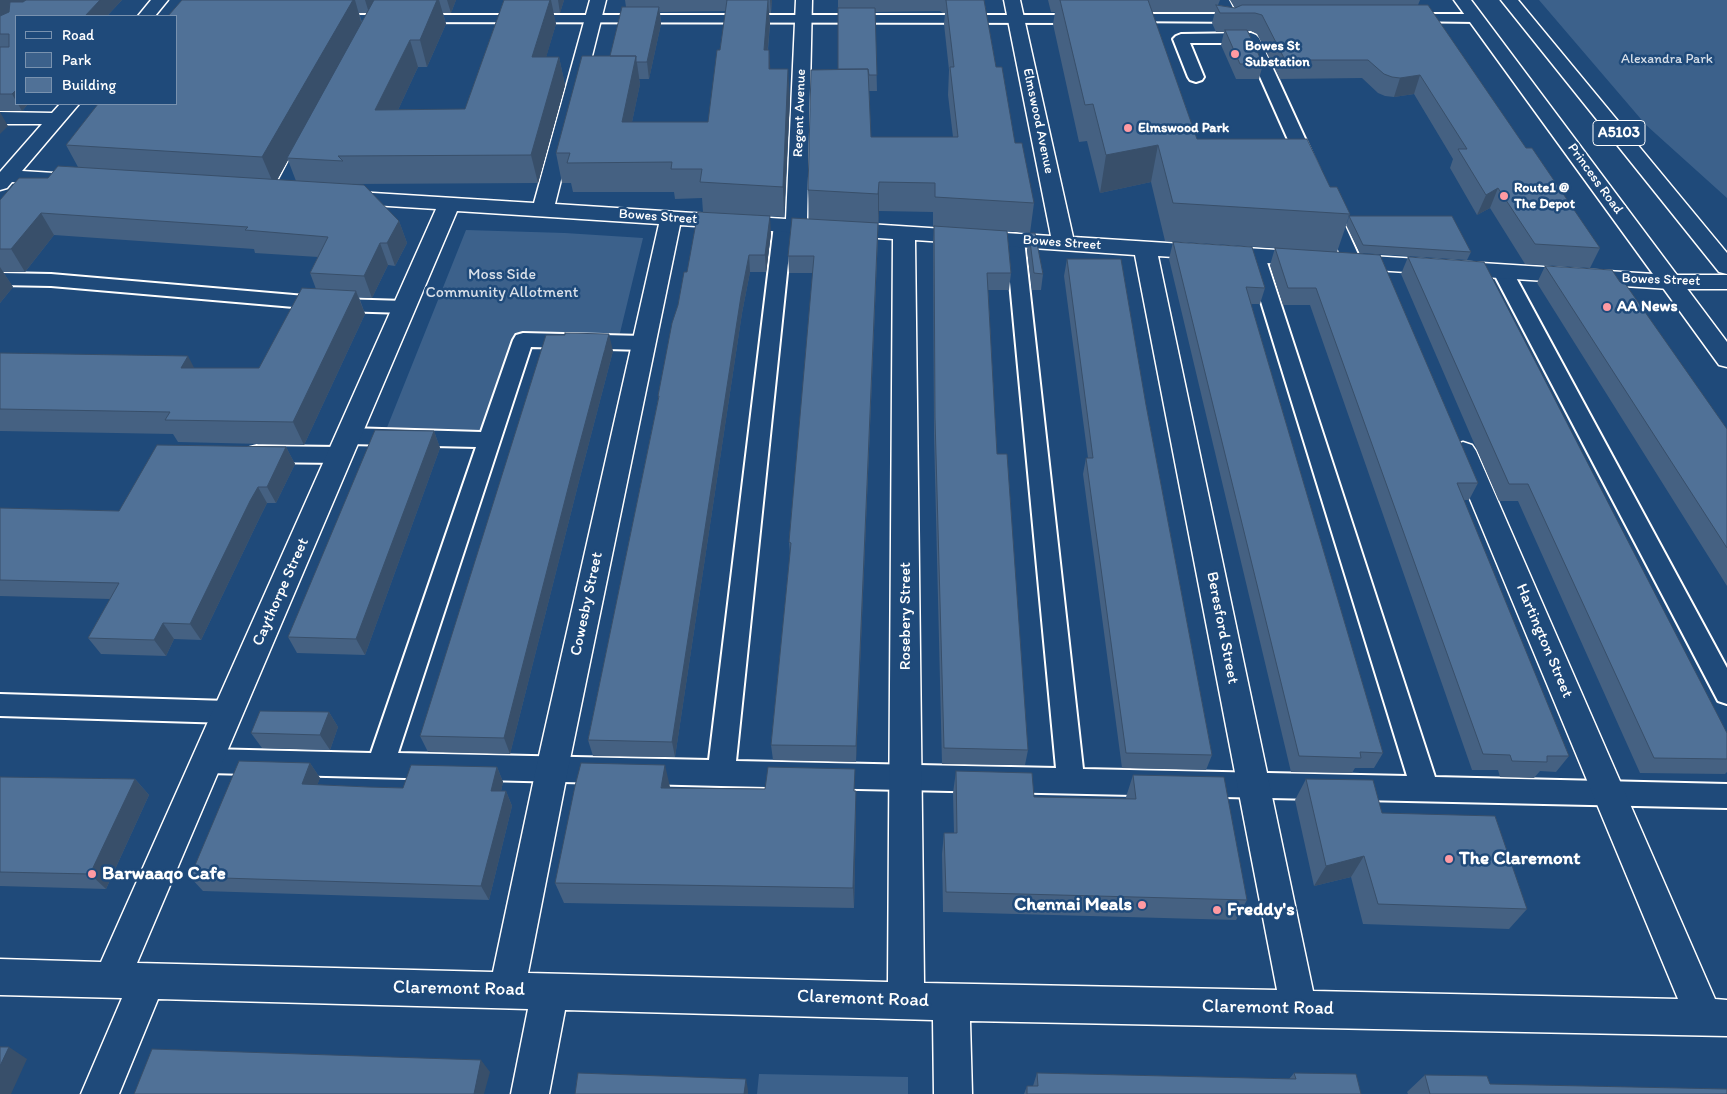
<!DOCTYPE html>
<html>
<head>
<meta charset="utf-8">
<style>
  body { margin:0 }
  #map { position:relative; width:1727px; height:1094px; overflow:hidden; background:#1f4a7a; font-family:Itim,sans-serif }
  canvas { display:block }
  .legend { position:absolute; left:15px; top:15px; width:162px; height:90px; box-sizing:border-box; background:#1f4a7a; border:1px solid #7992af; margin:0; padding:6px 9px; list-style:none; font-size:15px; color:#fff }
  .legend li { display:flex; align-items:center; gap:10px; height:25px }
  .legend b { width:25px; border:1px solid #7992af }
</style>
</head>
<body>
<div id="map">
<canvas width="1727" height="1094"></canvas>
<ul class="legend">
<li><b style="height:6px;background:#1f4a7a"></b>Road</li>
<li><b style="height:14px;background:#3c618b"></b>Park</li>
<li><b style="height:14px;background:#507197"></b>Building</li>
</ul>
</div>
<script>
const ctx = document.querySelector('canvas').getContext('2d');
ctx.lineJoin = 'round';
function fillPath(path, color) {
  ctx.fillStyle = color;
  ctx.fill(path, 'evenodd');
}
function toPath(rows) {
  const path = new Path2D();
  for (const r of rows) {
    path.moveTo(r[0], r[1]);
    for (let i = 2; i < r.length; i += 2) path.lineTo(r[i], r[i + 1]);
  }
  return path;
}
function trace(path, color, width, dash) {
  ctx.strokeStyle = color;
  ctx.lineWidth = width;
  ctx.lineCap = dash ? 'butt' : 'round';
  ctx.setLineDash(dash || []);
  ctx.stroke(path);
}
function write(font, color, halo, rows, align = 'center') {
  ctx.font = font + ' Itim,sans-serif';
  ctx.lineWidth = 5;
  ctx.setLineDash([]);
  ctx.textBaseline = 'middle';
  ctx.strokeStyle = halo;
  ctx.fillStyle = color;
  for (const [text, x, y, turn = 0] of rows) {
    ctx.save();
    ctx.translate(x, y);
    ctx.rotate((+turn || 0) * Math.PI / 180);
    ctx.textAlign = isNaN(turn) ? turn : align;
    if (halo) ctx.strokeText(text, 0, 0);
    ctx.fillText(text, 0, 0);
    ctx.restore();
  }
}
fillPath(toPath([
  [1539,0,1727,0,1727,198,1646,125],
  [466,230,565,233,643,238,619,337,517,335,483,434,386,430],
  [759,1074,908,1077,908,1094,757,1094]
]), '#3c618b');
const service = toPath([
  [1122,14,1246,14,1251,15,1253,18,1251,21,1246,22,1117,21,1115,18,1117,15,1122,14],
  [1405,14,1475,14,1480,15,1482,18,1480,21,1475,22,1400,21,1398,18,1400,15,1405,14],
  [330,15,1086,15,1091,16,1093,19,1091,22,1086,23,325,22,323,19,325,16,330,15],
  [1251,33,1256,35,1259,38,1319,169,1316,173,1310,174,1304,173,1301,169,1245,43,1190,43,1204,77,1202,80,1196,82,1190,80,1188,77,1173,39,1176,36,1181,34,1251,33],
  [1328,203,1334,204,1337,208,1361,261,1359,265,1352,267,1345,265,1343,261,1319,208,1322,204,1328,203],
  [783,220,789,221,792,225,736,761,1056,768,1006,240,1008,236,1015,234,1022,236,1024,240,1083,769,1407,776,1247,256,1249,252,1256,250,1263,252,1265,256,1435,777,1727,784,1727,808,721,786,208,773,198,769,194,761,198,753,208,749,371,753,476,447,349,444,341,441,338,436,341,431,349,428,481,432,513,340,516,335,523,333,644,336,651,338,654,343,651,348,644,350,531,347,398,753,709,760,774,225,777,221,783,220],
  [1503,266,1510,268,1513,272,1727,668,1727,704,1718,701,1493,272,1496,268,1503,266],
  [0,273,51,274,340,299,405,301,412,303,415,307,412,311,405,313,340,311,51,286,0,285,0,273],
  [257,446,340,447,348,449,351,455,348,461,340,463,257,462,249,460,246,454,249,448,257,446],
  [0,694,228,701,237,704,241,712,237,720,228,723,0,716,0,694]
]);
const minor = toPath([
  [151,0,168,0,155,16,138,16,151,0],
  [590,0,606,0,555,204,786,219,796,0,812,0,807,220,1051,236,1004,0,1020,0,1073,237,1670,275,1727,275,1727,289,1670,289,1158,256,1313,991,1678,999,1450,451,1454,445,1463,442,1472,445,1476,451,1715,999,1727,1000,1727,1036,970,1021,972,1094,934,1094,933,1020,565,1010,549,1094,511,1094,528,1009,158,999,119,1094,81,1094,122,998,0,995,0,959,101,962,436,209,341,203,334,201,331,197,334,193,341,191,534,203,590,0],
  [457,211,659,224,536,769,493,972,137,963,457,211],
  [680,225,893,239,888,982,528,973,568,769,680,225],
  [915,240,1135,255,1277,990,924,983,915,240],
  [1213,0,1229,0,1239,19,1236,23,1230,24,1224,23,1213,0],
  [60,104,79,104,22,171,86,175,93,177,96,181,93,185,86,187,12,182,7,188,0,190,0,172,42,124,0,124,0,112,52,113,60,104],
  [310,134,317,136,320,140,292,193,289,197,282,199,275,197,272,193,300,140,303,136,310,134]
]);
const trunk = toPath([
  [1454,0,1471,0,1727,342,1727,367,1719,365,1454,0],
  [1501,0,1518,0,1727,253,1727,274,1719,272,1501,0]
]);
trace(service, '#fff', 4);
trace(minor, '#fff', 3);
trace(trunk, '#fff', 3);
fillPath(service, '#1f4a7a');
fillPath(minor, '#1f4a7a');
fillPath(trunk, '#1f4a7a');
fillPath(toPath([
  [0,0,122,0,107,16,16,16,16,104,28,104,22,111,0,111],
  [182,0,456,0,451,13,443,13,446,24,427,67,418,67,398,110,465,109,504,0,564,0,560,13,553,13,556,24,546,57,559,57,565,85,538,183,352,184,399,221,407,243,395,266,388,265,372,298,359,297,365,314,304,445,178,442,173,434,0,431,0,353,194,368,259,368,316,289,310,273,318,257,255,253,254,249,54,235,25,272,3,272,13,287,0,303,0,200,48,178,78,167,66,145],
  [359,13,367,13,362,22],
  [288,160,296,181,277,180],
  [625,0,772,0,771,13,769,13,770,24,768,50,769,50,770,69,790,98,784,217,756,215,771,233,766,272,750,272,742,313,675,757,593,756,588,740,658,400,658,396,678,305,703,212,702,198,675,199,674,192,573,192,571,183,562,183,556,153,610,56,626,7],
  [726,11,708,122,632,122,640,84,639,79,649,79,661,24,660,12],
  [838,0,984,0,996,67,1015,143,1034,203,1030,233,1007,231,1011,273,1009,290,988,290,997,454,1028,750,1025,765,942,764,934,434,933,243,934,227,933,227,933,212,879,211,856,762,773,760,771,745,790,554,789,542,813,273,789,273,788,256,809,219,808,190,838,69],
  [940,11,943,13,945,13,944,24,949,70,948,95,953,137,871,137,869,91,877,91,875,12],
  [1048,0,1220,0,1218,5,1235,8,1230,0,1420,0,1418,5,1600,248,1590,268,1525,264,1490,208,1477,215,1450,168,1453,159,1414,94,1394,97,1385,96,1378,93,1362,78,1280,79,1257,34,1251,31,1248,31,1263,64,1259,79,1236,79,1221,45,1224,32,1216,32,1212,23,1215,12,1152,12,1197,139,1330,187,1350,214,1337,252,1165,241,1151,182,1100,193,1087,141,1079,142,1053,24,1055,12,1051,12],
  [1349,216,1471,252,1467,260,1360,253,1346,225],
  [1029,233,1043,274,1041,290,1032,290,1027,250],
  [1173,242,1265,288,1260,304,1251,304,1383,753,1374,768,1355,768,1352,773,1291,772,1169,259],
  [1275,248,1380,255,1478,483,1469,500,1464,500,1569,756,1556,772,1540,771,1534,778,1500,777,1498,770,1472,770,1310,305,1283,305,1270,265],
  [1408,257,1727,733,1727,772,1725,774,1640,773,1518,501,1499,501,1401,274],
  [1067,259,1146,405,1212,755,1206,770,1122,768,1083,474,1086,458,1088,458,1064,276],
  [1545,266,1727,429,1727,586,1537,283],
  [613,351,579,481,510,754,428,752,420,736],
  [434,431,440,448,365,655,297,653,288,637],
  [286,447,295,464,276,503,267,503,260,517,201,640,174,639,166,656,101,654,88,638,110,599,0,596,0,508,119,511],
  [329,712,338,727,330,750,262,748,251,733],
  [310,763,320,778,317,785,368,787,403,788,497,767,503,782,501,791,506,791,512,806,489,900,203,891,190,877],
  [956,771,1034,797,1126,799,1126,797,1133,775,1247,900,1236,920,943,912,942,854,944,833,954,833,953,793],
  [0,777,135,779,149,795,106,889,0,886],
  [1306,779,1382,813,1527,909,1509,929,1363,924,1351,877,1314,886,1295,800],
  [670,787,670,788,855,791,856,813,854,908,564,903,555,883],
  [1037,1073,1289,1079,1294,1073,1361,1094,1024,1094,1027,1086,1033,1086],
  [1425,1075,1490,1084,1727,1094,1408,1094,1407,1092]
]), '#456182');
fillPath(toPath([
  [0,0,32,0,0,21],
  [100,0,122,0,107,16,85,16],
  [353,0,355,0,362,25,287,158,288,160,274,185,262,157],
  [365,0,377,0,369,13],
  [437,0,439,0,446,24,427,67,420,40],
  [447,0,456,0,451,13],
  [550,0,551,0,556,24,538,85,532,57],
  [558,0,564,0,560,13],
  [768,0,770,24,765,78,764,50],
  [770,0,772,0,771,13],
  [659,7,661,24,649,79,647,62],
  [410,40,418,67,385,138,375,110],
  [769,50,771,78,769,69],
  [636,56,640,84,626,151,622,122],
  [559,57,565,85,538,183,531,155],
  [788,69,790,98,784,217,783,187],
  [1420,75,1414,94,1394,97,1400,78],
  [16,90,16,101,12,94],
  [18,104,28,104,22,111],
  [0,112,8,126,0,134],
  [1158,145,1151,182,1100,193,1106,155],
  [879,182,879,211,878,223,878,194],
  [1498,188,1490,208,1477,215,1486,195],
  [41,213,54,235,25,272,11,249],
  [770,216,771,233,766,272,765,255],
  [399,221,407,243,395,266,387,243],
  [878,223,877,240,856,762,856,746],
  [380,243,388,265,372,298,364,276],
  [749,255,750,272,742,313,675,757,672,742,741,296],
  [0,267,13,287,0,303],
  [356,291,365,314,304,445,293,422],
  [609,334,613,351,579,481,510,754,504,738,574,465],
  [188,356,200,379,181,368],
  [434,431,440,448,365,655,356,639],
  [286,447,295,464,276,503,267,487],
  [258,487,267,503,260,517,201,640,190,624,250,501],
  [163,623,174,639,166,656,154,640],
  [329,712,338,727,330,750,320,735],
  [310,763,320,778,312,799,302,784],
  [665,765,670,787,667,809,661,788],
  [497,767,503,782,498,805,491,791],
  [135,779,149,795,106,889,90,874],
  [506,791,512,806,489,900,481,886],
  [856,791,856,813,854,908,853,888],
  [1364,856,1351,877,1314,886,1326,866],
  [9,1047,27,1059,11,1094,0,1094,0,1066],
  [481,1060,490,1072,484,1094,474,1094],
  [746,1079,748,1090,748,1094,744,1094]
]), '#384f6a');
const building = toPath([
  [26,0,100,0,85,16,16,16,16,90,12,94,0,94,0,47,9,47,9,34,0,34,0,16,9,12,10,2,23,2,26,0],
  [182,0,353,0,262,157,66,145,98,104,176,104,176,16,168,16,182,0],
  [374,0,437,0,420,40,410,40,375,110,465,109,504,0,550,0,532,57,559,57,531,155,338,156,343,161,287,158,374,0],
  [727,0,768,0,764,50,769,50,769,69,788,69,783,187,700,182,702,169,671,169,672,162,567,163,570,153,556,153,582,56,636,56,622,122,708,122,717,50,720,50,727,0],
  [946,0,984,0,996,67,1002,67,1015,143,1022,143,1034,203,935,197,935,183,879,182,878,194,808,190,811,70,868,69,871,137,958,137,950,67,954,67,946,0],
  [1060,0,1148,0,1197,139,1307,139,1330,187,1337,187,1350,214,1173,203,1158,145,1106,155,1093,104,1085,105,1060,0],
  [1216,5,1235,8,1242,5,1428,5,1526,148,1532,148,1600,248,1535,244,1498,188,1486,195,1458,149,1467,149,1420,75,1400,78,1392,77,1384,74,1368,60,1285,60,1262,15,1255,13,1220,13,1216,5],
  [622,7,659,7,647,62,636,62,636,56,610,56,622,7],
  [838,8,875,8,877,75,869,75,868,69,838,69,838,8],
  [1225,30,1247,30,1263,64,1240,64,1225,30],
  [58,166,364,185,399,221,387,243,380,243,364,276,310,273,328,237,245,230,248,227,41,213,11,249,0,249,0,200,19,178,48,178,58,166],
  [698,212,770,216,765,255,749,255,741,296,672,742,588,740,659,396,658,396,672,323,678,305,684,272,687,272,698,212],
  [1349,216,1452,216,1471,252,1363,245,1349,216],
  [792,218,878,223,856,746,771,745,791,543,789,542,814,256,788,256,792,218],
  [934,226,1007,231,1011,273,987,273,997,454,1007,454,1028,750,944,748,935,418,934,226],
  [1029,233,1035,233,1043,274,1034,273,1029,233],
  [1173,242,1252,247,1265,288,1246,287,1383,753,1360,752,1361,758,1299,756,1173,242],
  [1275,248,1380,255,1478,483,1457,483,1569,756,1547,756,1547,762,1512,761,1510,755,1483,754,1316,288,1288,288,1275,248],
  [1408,257,1484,262,1727,733,1727,759,1654,758,1528,484,1509,484,1408,257],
  [1067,259,1121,259,1146,405,1212,755,1126,753,1086,458,1093,458,1067,259],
  [1545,266,1612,270,1620,282,1624,282,1727,429,1727,548,1545,266],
  [302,288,356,291,293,422,165,420,170,412,0,409,0,353,188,356,181,368,259,368,302,288],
  [565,333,609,334,574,465,504,738,420,736,546,335,565,335,565,333],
  [375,430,434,431,356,639,288,637,375,430],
  [157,445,286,447,267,487,258,487,250,501,190,624,163,623,154,640,88,638,119,583,0,580,0,508,119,511,157,445],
  [260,711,329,712,320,735,251,733,260,711],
  [239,761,310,763,302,784,368,787,403,788,411,765,497,767,491,791,506,791,481,886,190,877,239,761],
  [581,763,665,765,661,788,765,789,768,767,855,769,854,791,856,791,853,888,555,883,575,786,581,763],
  [956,771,1032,773,1034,797,1136,799,1133,775,1224,777,1247,900,946,892,944,833,957,833,956,771],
  [0,777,135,779,90,874,0,872,0,777],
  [1306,779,1373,780,1382,813,1495,816,1527,909,1378,904,1364,856,1326,866,1306,779],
  [0,1047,9,1047,0,1066,0,1047],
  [152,1049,481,1060,474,1094,134,1094,152,1049],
  [578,1073,746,1079,744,1094,575,1094,578,1073],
  [1037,1073,1296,1079,1294,1073,1356,1074,1361,1094,1027,1094,1027,1086,1038,1086,1037,1073],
  [1425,1075,1487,1076,1490,1084,1727,1089,1727,1094,1430,1094,1425,1075]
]);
fillPath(building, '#507197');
trace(building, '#384f6a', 1);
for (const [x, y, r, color] of [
  [1235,54,5,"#ff9aa2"],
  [1128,128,5,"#ff9aa2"],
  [1504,196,5,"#ff9aa2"],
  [1607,307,5,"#ff9aa2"],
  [1449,859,5,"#ff9aa2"],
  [92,874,5,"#ff9aa2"],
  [1142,905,5,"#ff9aa2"],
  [1217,910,5,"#ff9aa2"]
]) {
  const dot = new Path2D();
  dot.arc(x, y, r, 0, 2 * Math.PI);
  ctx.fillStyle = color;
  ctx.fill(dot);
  trace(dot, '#1f4a7a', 2);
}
write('bold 14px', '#fff', '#1f4a7a', [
  ["Bowes St",1245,46],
  ["Substation",1245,62],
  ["Elmswood Park",1138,128],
  ["Route1 @",1514,188],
  ["The Depot",1514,204]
], 'left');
write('14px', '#d8dfe8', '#1f4a7a', [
  ["Alexandra Park",1667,59]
]);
write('14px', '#fff', '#1f4a7a', [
  ["Regent Avenue",800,113,-88],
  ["Elmswood Avenue",1038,121,78],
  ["Princess Road",1595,179,54],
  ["Bowes Street",658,217,4],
  ["Bowes Street",1062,243,4],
  ["Bowes Street",1661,280,2]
]);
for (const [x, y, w] of [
  [1619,133,52]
]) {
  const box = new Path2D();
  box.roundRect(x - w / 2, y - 12.5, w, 25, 4);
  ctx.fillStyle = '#1f4a7a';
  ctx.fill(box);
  trace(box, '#fff', 1);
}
write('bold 15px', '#fff', null, [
  ["A5103",1619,133]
]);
write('16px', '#d8dfe8', '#1f4a7a', [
  ["Moss Side",502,275],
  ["Community Allotment",502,293]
]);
write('bold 16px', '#fff', '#1f4a7a', [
  ["AA News",1617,307]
], 'left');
write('16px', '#fff', '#1f4a7a', [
  ["Caythorpe Street",281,592,-66],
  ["Cowesby Street",587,604,-78],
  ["Rosebery Street",906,616,-90],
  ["Beresford Street",1222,628,79],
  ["Hartington Street",1544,641,67]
]);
write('bold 19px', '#fff', '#1f4a7a', [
  ["The Claremont",1459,859],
  ["Barwaaqo Cafe",102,874],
  ["Chennai Meals",1132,905,"right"],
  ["Freddy's",1227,910]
], 'left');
write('19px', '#fff', '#1f4a7a', [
  ["Claremont Road",459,989,1],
  ["Claremont Road",863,999,2],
  ["Claremont Road",1268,1008,1]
]);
</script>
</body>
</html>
